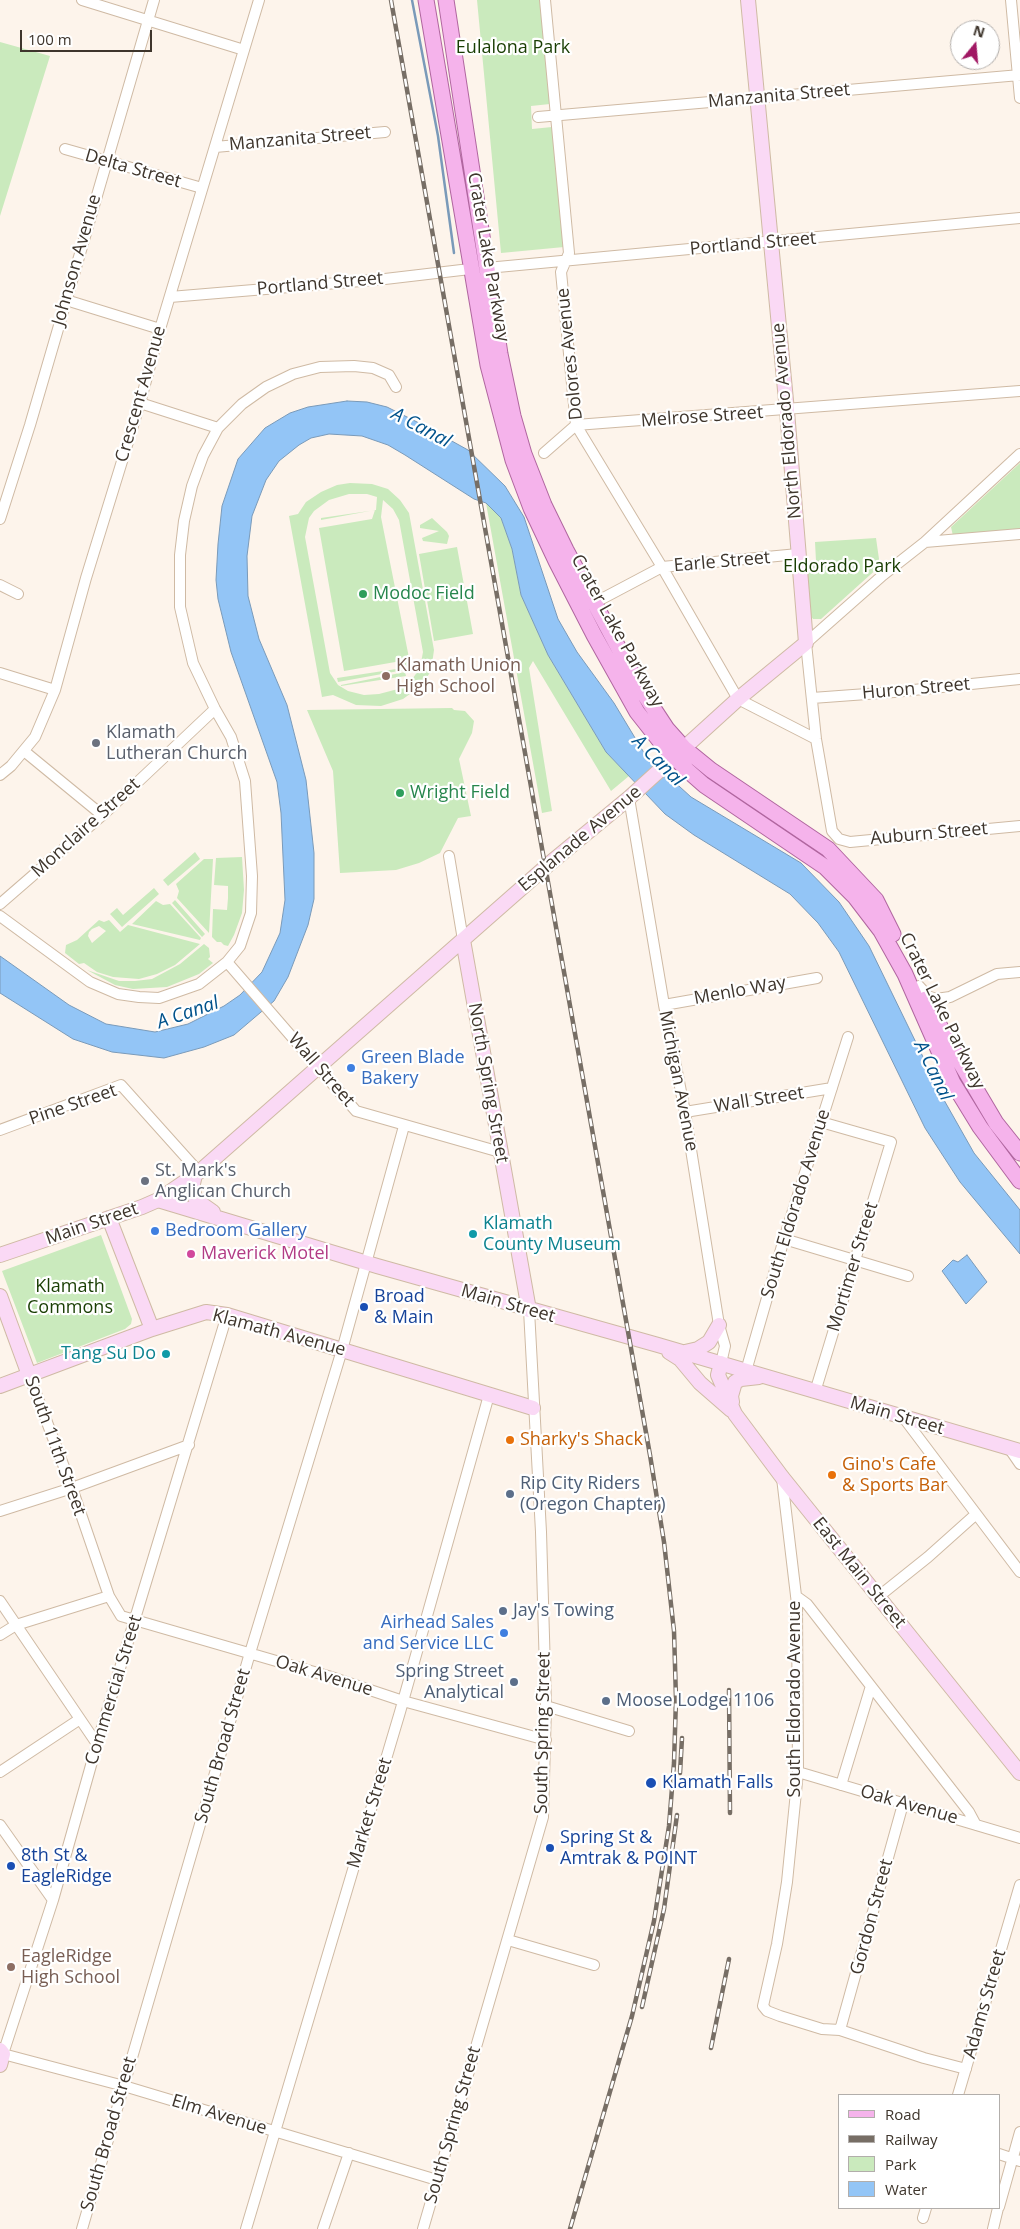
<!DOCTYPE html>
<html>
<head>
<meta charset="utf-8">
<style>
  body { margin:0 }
  #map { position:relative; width:1020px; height:2229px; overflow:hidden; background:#fdf4eb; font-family:"Open Sans",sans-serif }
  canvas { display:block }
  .legend { position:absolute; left:838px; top:2094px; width:162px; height:115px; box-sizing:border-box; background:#fff; border:1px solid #b2aeab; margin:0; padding:6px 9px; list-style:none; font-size:15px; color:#3e352c }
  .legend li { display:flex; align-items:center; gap:10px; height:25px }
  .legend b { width:25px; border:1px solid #b2aeab }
  .north { position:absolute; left:950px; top:20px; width:50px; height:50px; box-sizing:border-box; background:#fff; border:1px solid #b2aeab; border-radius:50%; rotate:17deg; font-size:14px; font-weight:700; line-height:20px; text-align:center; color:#3e352c }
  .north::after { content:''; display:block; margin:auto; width:18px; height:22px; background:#a11864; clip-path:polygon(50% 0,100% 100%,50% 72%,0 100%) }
  .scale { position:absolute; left:20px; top:30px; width:132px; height:22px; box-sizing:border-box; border:2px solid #3e352c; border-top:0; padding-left:6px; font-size:15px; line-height:18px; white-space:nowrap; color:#3e352c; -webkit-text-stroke:4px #fff; paint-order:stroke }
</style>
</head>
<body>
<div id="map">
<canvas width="1020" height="2229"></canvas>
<ul class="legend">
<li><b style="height:6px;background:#f5b3eb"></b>Road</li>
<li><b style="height:6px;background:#776e65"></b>Railway</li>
<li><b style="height:14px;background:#caeabd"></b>Park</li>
<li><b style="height:14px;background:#93c5f6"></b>Water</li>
</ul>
<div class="north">N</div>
<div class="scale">100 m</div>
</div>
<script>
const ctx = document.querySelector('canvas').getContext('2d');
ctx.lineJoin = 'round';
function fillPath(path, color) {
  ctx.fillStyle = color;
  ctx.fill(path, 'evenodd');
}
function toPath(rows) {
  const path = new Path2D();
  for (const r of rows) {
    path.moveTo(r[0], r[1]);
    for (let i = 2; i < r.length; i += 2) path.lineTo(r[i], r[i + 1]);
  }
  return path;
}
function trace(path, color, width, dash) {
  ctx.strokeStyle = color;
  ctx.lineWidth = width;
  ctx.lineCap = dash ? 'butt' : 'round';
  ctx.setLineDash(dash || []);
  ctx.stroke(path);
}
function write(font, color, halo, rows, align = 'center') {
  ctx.font = font + ' "Open Sans",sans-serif';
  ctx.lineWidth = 4.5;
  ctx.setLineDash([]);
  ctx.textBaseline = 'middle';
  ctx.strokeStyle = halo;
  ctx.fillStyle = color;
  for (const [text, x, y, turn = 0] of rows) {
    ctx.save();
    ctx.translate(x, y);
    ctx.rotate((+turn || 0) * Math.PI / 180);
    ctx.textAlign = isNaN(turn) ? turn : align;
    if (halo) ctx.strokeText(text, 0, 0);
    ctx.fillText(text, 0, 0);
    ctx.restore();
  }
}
fillPath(toPath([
  [477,0,541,0,550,104,531,106,532,129,552,127,564,247,501,253],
  [0,42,50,56,0,216],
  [1020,463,1020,530,953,536,951,527],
  [350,483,372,484,388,489,400,500,409,513,434,650,431,671,421,686,403,699,381,706,356,705,333,695,322,697,289,516,298,514,306,502,321,492,337,485],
  [349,494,367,494,377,497,376,510,321,518,321,520,375,510,372,519,319,528,344,671,401,661,409,669,410,673,414,671,411,668,381,517,383,500,393,509,399,520,423,652,420,668,413,678,398,689,379,694,364,695,348,691,338,685,330,673,305,537,309,518,314,511,329,500],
  [486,503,501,518,512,549,521,595,548,655,606,752,629,776,611,791,533,661,529,668,552,811,542,813],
  [432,518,447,532,449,536,447,544,423,541,422,538,439,531,420,528,420,525],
  [876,538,880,566,821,619,813,619,810,615,805,562,816,561,815,542],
  [457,547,473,634,434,641,419,554],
  [403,668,404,670,338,682,337,678],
  [405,672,406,676,341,686,341,685],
  [452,708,454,710,465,711,474,721,472,733,459,759,471,816,458,818,440,853,419,863,396,870,340,873,333,771,307,710],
  [195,852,200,859,168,886,163,880],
  [242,857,244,890,242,913,234,935,228,946,224,945,221,942,217,942,212,937,213,909,227,910,228,898,228,886,214,885,216,858],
  [204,859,213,859,209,933,177,898,179,891,176,884],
  [154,888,159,894,122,927,110,914,117,908,123,915],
  [175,900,205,934,202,937,172,903],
  [156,901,163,905,170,904,201,938,200,940,132,924],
  [99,920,104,922,109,920,120,932,128,925,200,944,175,965,157,974,139,979,113,977,97,972,84,963,79,964,65,953,66,945,77,940],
  [99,926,106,931,92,943,88,936,89,932,92,929],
  [204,944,209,948,210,957,208,959,213,963,199,974,167,987,133,989,115,985,87,970,119,981,135,981,152,979,180,964],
  [101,1235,132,1319,131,1324,125,1329,37,1363,2,1271]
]), '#caeabd');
const water = toPath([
  [347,401,367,402,387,407,423,425,468,450,505,486,524,517,558,619,577,652,614,703,646,756,691,797,801,863,839,902,869,946,944,1100,974,1153,1020,1210,1020,1254,960,1182,925,1128,839,952,818,923,790,894,694,835,665,814,606,752,548,655,521,595,512,549,501,518,486,503,474,499,405,455,388,445,362,436,329,434,311,438,299,445,279,461,266,480,252,516,247,556,248,596,259,639,287,705,306,780,314,853,314,899,308,925,288,977,274,1001,234,1035,204,1047,164,1058,112,1052,73,1039,0,993,0,956,69,1005,106,1024,155,1032,188,1024,224,1006,240,995,262,972,280,933,285,900,281,813,277,782,231,652,218,599,216,580,218,544,222,506,238,459,265,428,290,413,308,407,347,401],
  [967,1255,987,1282,966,1304,942,1271,953,1260,958,1262,967,1255]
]);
fillPath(water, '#93c5f6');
trace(water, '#7a9ab9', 1);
trace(toPath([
  [412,0,438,136,454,253]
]), '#7a9ab9', 2.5);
const street = toPath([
  [82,0,244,50],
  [545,0,569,253,561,272,576,425,662,567,738,699,816,739],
  [1011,0,1020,98],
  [538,117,1020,75],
  [215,147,385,132],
  [65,149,202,188],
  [487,268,1020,218],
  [170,297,385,279,470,269],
  [66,300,160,329],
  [140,403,218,428],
  [544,453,576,425,1020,391],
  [1020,454,925,542,883,575,806,643,816,739,832,831,839,839,850,842,1020,826],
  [0,519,30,425,154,0],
  [925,542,1020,534],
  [0,585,18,594],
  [594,603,662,567,798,554],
  [0,673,55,690],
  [812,698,894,692,1020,679],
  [24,751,102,815],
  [0,775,11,766,35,737,55,690,86,578,140,403,160,329,259,0],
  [629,798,664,1005,685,1112,719,1325,725,1346,721,1363],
  [449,856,463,940],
  [0,904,106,812,215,709],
  [0,916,90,982,118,994,139,997,159,998,199,984,227,962,240,946,251,913,252,876,245,781,231,737,215,709,193,663,180,607,180,555,184,521,192,486,203,456,218,428,242,404,266,387,293,374,320,367,354,366,373,368,389,375,396,387],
  [227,962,356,1111,500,1152],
  [919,986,928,996,936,999,950,997,997,974,1020,972],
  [664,1005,817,978],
  [685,1112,832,1088],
  [0,1130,121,1085,199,1172],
  [784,1239,908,1276],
  [746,1371,784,1239,848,1037],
  [29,1375,72,1488,109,1596],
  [815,1392,891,1142,821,1122],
  [903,1417,1020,1572],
  [1009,1448,1020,1464],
  [782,1478,797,1604,798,1772,787,1882,777,1944,763,2006,767,2011,780,2016,822,2029,840,2030,924,2058,966,2069],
  [0,1511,72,1488,189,1445],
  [796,1596,807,1604,969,1812,976,1825],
  [878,1597,928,1557,975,1515],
  [0,1601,97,1744],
  [0,1635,16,1625,109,1596,121,1616,328,1676,403,1701,546,1740],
  [546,1706,629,1731],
  [0,1772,80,1719],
  [798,1772,1020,1838],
  [841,1785,871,1686],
  [0,1825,53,1900],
  [508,1940,594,1965],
  [840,2030,903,1804],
  [3,2054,53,1900,97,1744,227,1315],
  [0,2055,3,2054,124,2086,437,2180],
  [958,2095,1020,1885],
  [999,2154,1020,2161],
  [999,2207,1020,2132],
  [923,2218,926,2208],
  [82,2229,250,1653,342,1350,404,1126],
  [246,2229,400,1712,489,1395],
  [323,2229,349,2153],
  [423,2229,543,1817,546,1706,541,1532,529,1310],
  [993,2229,998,2208]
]);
const secondary = toPath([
  [463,940,529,1310],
  [195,1175,192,1188,196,1200,213,1212],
  [158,1200,377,1266,658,1345,1020,1451],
  [109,1218,152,1329],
  [0,1255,142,1207,158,1200,199,1172,549,864,629,798,738,699,806,643,787,411,748,0],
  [0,1296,29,1375],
  [669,1352,680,1359,700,1383,731,1410],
  [685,1352,698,1349,709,1342,719,1325],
  [721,1363,718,1375,735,1414,782,1477,1020,1773],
  [0,1386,152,1329,206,1312,227,1315,533,1408],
  [732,1402,731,1396,735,1382,741,1379,759,1377],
  [0,2050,3,2054,0,2065]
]);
const primary = toPath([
  [426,0,488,365,513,460,531,508,556,561,594,635,637,712,663,745,687,770,704,785,825,867,855,897,881,931,905,974,953,1083,980,1127,1020,1181],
  [446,0,500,354,513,416,524,454,544,505,566,550,640,688,667,729,684,748,711,770,828,849,876,900,893,934],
  [926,999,948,1042,996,1123,1020,1153]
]);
trace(street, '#cfbaa4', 12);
trace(secondary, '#cfbaa4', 16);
trace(primary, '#b0669f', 17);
trace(street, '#fff', 10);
trace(secondary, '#fad9f5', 14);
trace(primary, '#f5b3eb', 15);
const rail = toPath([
  [391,0,650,1455,664,1542,674,1631,676,1699,674,1763,669,1826,654,1921,632,2016,570,2229],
  [729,1690,730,1813],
  [680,1773,682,1738],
  [642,2007,664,1909,677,1815],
  [711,2048,729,1959]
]);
trace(rail, '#776e65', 4.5);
trace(rail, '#fff', 2.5, [8]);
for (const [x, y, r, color] of [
  [363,594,5,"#2e9e5b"],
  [386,676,5,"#8d6e63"],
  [96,743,5,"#6b7280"],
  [400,793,5,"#2e9e5b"],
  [351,1068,5,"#3f7fe0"],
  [145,1181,5,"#6b7280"],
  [155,1231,5,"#3f7fe0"],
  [473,1234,5,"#0f9aa8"],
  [191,1254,5,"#d1479c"],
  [364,1307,5,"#1a4fb4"],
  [166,1354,5,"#0f9aa8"],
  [510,1440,5,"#e8710a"],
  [832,1475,5,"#e8710a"],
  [510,1494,5,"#5c6f8a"],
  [503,1611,5,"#5c6f8a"],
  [504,1633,5,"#3f7fe0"],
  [514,1682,5,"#5c6f8a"],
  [606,1701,5,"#5c6f8a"],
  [651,1783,6,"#1a4fb4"],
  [550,1848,5,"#1a4fb4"],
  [11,1866,5,"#1a4fb4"],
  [11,1967,5,"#8d6e63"]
]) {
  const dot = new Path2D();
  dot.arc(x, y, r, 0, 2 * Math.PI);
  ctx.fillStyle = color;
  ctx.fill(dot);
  trace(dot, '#fff', 2);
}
write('18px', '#193e03', '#fff', [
  ["Eulalona Park",513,48],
  ["Eldorado Park",842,567],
  ["Klamath",70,1287],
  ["Commons",70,1308]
]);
write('18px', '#3e352c', '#fff', [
  ["Manzanita Street",779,96,-5],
  ["Manzanita Street",300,139,-5],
  ["Delta Street",133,169,16],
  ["Portland Street",753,244,-5],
  ["Crater Lake Parkway",488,257,80],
  ["Johnson Avenue",77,260,-74],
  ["Portland Street",320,284,-5],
  ["Dolores Avenue",570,354,-96],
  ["Crescent Avenue",141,394,-74],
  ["Melrose Street",702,417,-4],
  ["North Eldorado Avenue",787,421,-95],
  ["Earle Street",722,562,-5],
  ["Crater Lake Parkway",617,631,61],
  ["Huron Street",916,689,-5],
  ["Monclaire Street",86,828,-42],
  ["Auburn Street",929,834,-5],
  ["Esplanade Avenue",580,839,-40],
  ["Menlo Way",740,991,-10],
  ["Crater Lake Parkway",942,1011,64],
  ["Wall Street",321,1070,49],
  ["Michigan Avenue",678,1081,79],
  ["North Spring Street",488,1083,80],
  ["Wall Street",759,1100,-9],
  ["Pine Street",73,1105,-19],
  ["South Eldorado Avenue",796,1204,-73],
  ["Main Street",92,1224,-19],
  ["Mortimer Street",853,1267,-73],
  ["Main Street",508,1304,16],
  ["Klamath Avenue",279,1333,15],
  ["Main Street",897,1416,16],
  ["South 11th Street",55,1446,70],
  ["East Main Street",859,1573,51],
  ["Oak Avenue",324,1676,17],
  ["Commercial Street",114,1690,-73],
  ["South Eldorado Avenue",795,1699,-90],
  ["South Spring Street",543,1733,-89],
  ["South Broad Street",223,1746,-74],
  ["Oak Avenue",909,1805,16],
  ["Market Street",370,1813,-73],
  ["Gordon Street",872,1917,-75],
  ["Adams Street",985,2004,-74],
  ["Elm Avenue",219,2115,17],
  ["South Spring Street",453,2125,-74],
  ["South Broad Street",109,2134,-74]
]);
write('18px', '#27864d', '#fff', [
  ["Modoc Field",373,594],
  ["Wright Field",410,793]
], 'left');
write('18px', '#785e54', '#fff', [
  ["Klamath Union",396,666],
  ["High School",396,687],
  ["EagleRidge",21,1957],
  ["High School",21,1978]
], 'left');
write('18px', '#5b616d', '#fff', [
  ["Klamath",106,733],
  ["Lutheran Church",106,754],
  ["St. Mark's",155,1171],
  ["Anglican Church",155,1192]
], 'left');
write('18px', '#366cbe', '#fff', [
  ["Green Blade",361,1058],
  ["Bakery",361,1079],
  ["Bedroom Gallery",165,1231],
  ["Airhead Sales",494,1623,"right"],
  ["and Service LLC",494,1644,"right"]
], 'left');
write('18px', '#0d838f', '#fff', [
  ["Klamath",483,1224],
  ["County Museum",483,1245],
  ["Tang Su Do",156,1354,"right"]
], 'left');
write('18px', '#b23c85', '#fff', [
  ["Maverick Motel",201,1254]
], 'left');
write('18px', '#164399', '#fff', [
  ["Broad",374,1297],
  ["& Main",374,1318],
  ["Klamath Falls",662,1783],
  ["Spring St &",560,1838],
  ["Amtrak & POINT",560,1859],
  ["8th St &",21,1856],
  ["EagleRidge",21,1877]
], 'left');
write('18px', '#c56008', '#fff', [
  ["Sharky's Shack",520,1440],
  ["Gino's Cafe",842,1465],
  ["& Sports Bar",842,1486]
], 'left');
write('18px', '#4e5e75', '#fff', [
  ["Rip City Riders",520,1484],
  ["(Oregon Chapter)",520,1505],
  ["Jay's Towing",513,1611],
  ["Spring Street",504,1672,"right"],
  ["Analytical",504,1693,"right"],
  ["Moose Lodge 1106",616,1701]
], 'left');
write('italic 19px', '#00528b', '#fff', [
  ["A Canal",421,428,28],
  ["A Canal",658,761,45],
  ["A Canal",188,1013,-19],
  ["A Canal",933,1071,64]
]);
</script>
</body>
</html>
